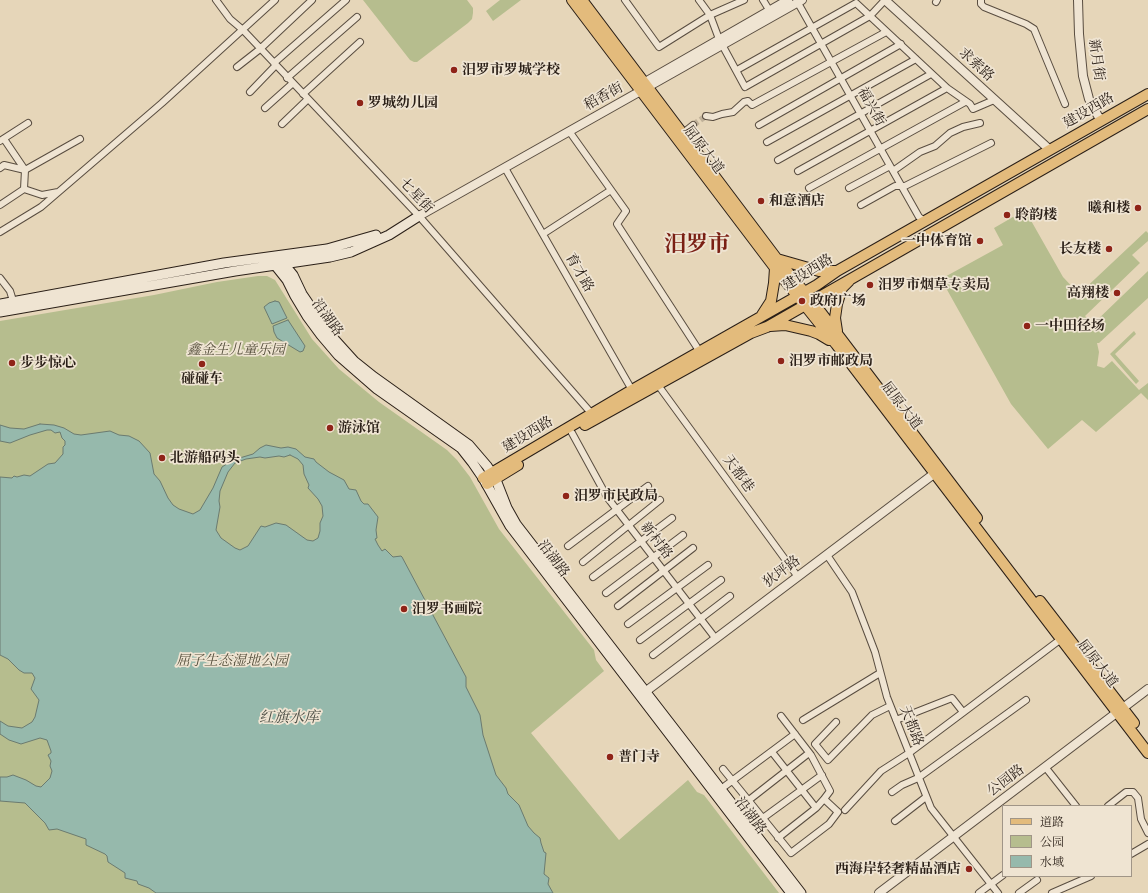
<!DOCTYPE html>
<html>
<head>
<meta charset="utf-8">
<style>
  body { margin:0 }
  #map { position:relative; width:1148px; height:893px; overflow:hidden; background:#e6d6b9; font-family:"Gentium Book Plus","Noto Serif SC",serif }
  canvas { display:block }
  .legend { position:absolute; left:1002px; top:805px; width:130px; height:72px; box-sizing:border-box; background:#efe4d2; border:1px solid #a09587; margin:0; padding:5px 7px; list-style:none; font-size:12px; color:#2a1f17 }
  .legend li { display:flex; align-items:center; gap:8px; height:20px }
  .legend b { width:20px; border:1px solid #a09587 }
</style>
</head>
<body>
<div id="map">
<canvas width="1148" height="893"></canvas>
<ul class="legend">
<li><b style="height:5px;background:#e3bb7c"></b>道路</li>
<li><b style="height:11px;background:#b6bd8e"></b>公园</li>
<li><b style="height:11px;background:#96b9ac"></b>水域</li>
</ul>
</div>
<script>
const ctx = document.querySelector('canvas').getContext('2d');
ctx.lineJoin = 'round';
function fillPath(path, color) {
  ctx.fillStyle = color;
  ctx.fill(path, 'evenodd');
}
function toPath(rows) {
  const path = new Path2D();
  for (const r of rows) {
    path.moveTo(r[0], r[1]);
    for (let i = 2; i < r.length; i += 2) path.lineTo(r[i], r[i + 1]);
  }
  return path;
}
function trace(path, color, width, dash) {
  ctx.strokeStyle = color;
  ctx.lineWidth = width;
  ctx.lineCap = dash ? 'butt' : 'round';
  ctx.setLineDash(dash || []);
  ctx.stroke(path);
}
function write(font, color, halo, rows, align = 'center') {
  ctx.font = font + ' "Gentium Book Plus","Noto Serif SC",serif';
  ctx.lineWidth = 3.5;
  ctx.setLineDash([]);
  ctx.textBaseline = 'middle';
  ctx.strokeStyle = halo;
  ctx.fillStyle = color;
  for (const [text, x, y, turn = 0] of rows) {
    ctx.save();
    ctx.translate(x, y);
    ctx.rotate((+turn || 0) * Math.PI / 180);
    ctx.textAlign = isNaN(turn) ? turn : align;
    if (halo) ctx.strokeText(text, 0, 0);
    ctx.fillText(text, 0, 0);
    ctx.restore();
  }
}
fillPath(toPath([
  [363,0,467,0,473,8,473,13,472,19,468,23,417,62,414,62,410,60],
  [500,0,521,0,493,21,486,11],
  [1025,210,1063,277,1079,294,1146,231,1148,233,1148,241,1132,255,1140,263,1085,316,1093,324,1148,271,1148,298,1099,343,1097,343,1099,352,1097,366,1104,368,1112,361,1139,390,1148,383,1148,400,1141,393,1096,432,1082,420,1048,449,1011,404,941,279,1003,245,994,228],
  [258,276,267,276,275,280,312,339,339,369,379,402,447,450,457,460,470,477,499,529,594,650,596,660,604,671,531,733,619,840,688,780,697,792,704,795,779,893,0,893,0,321,154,295,217,282],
  [1134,331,1136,334,1115,354,1139,381,1136,384,1110,354]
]), '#b6bd8e');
const water = toPath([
  [275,301,279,302,287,318,272,324,264,307,269,303,275,301],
  [288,320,305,346,303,351,300,352,277,338,274,332,273,326,288,320],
  [40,424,54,425,64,428,74,434,81,435,110,431,119,435,129,436,139,441,150,453,154,474,160,481,168,498,173,505,179,509,193,514,200,510,213,488,222,467,233,460,253,454,260,448,266,445,281,448,288,447,296,449,305,457,314,459,316,462,329,472,344,480,349,489,356,490,361,501,364,504,368,504,378,517,376,530,377,538,375,539,378,545,382,551,385,549,393,557,401,556,402,557,466,677,466,687,480,715,483,735,496,775,506,788,508,794,519,805,528,826,534,833,540,838,541,843,544,852,546,853,544,874,549,878,548,884,553,893,156,893,149,888,138,884,137,881,125,878,125,873,122,871,108,862,107,856,105,854,86,845,86,839,57,829,49,830,45,823,25,803,0,801,0,777,7,777,13,775,26,780,36,786,41,787,50,778,52,771,50,766,51,761,48,755,51,753,51,751,47,740,40,738,21,744,9,740,0,734,0,721,8,726,22,728,32,722,35,717,39,700,31,689,35,678,32,673,24,673,19,670,8,659,0,655,0,477,12,478,14,476,17,477,24,475,30,476,48,464,55,463,63,454,63,447,65,445,65,441,62,438,60,432,55,433,51,430,47,430,30,435,10,443,0,441,0,425,10,428,24,429,40,424],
  [290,455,298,459,303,465,304,474,309,485,308,488,318,499,322,506,323,516,320,523,320,531,318,538,313,541,307,540,286,525,276,523,265,527,261,526,248,546,240,550,235,548,221,538,216,530,220,507,219,501,220,491,228,472,235,463,246,459,260,457,265,458,279,456,284,457,290,455]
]);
fillPath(water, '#96b9ac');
trace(water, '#6b7b70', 1);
trace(toPath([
  [693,125,706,116]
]), '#c0b199', 6, [6, 3]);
const minor = toPath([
  [216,0,230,19,243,30,419,216,592,414],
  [625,0,659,47,710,15,744,0],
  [699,0,710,15,719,39,745,87,870,16,885,0],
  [763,0,771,13],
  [981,0,981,4,984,7,1026,24,1034,29,1065,104],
  [936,2,937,0],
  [798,3,919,217,925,221],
  [274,63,346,0],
  [237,67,260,49,312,0],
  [737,70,856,3,947,88,970,104,973,109,994,100],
  [287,78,357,17],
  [250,92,276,65],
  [303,94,360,42],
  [265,108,293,83],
  [706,116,713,117,722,114,733,112,744,102,748,101,752,105,886,32],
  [282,124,308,99],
  [759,125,901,44],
  [569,131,626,211,617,224,700,352],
  [683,133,693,125],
  [4,139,25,170,24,189],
  [0,141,28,123],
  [767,142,916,59],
  [778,160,931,74],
  [0,168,4,165,25,170,80,139],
  [505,168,632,390],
  [798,171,947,88],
  [893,171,920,152,935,146,950,133,963,127,980,123],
  [809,188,965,102],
  [849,188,890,166],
  [0,205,24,189,42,195,58,192],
  [861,205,895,186,905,186,991,143],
  [0,232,41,207,162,103,275,0],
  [543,234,611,190],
  [0,278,10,291,14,304],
  [658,385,798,577],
  [572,433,607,497,716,639],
  [568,546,648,486],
  [827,555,852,592,875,652,887,697,931,808,998,893],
  [583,562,660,500],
  [593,577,672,518],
  [606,593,683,535],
  [618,606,693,548],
  [628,624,708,565],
  [640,640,721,580],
  [653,655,730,596],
  [803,720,880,673],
  [896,720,952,698,963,712],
  [836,722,815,744,828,760,872,715,890,706],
  [772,752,816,808],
  [1046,768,1076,806],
  [723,769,791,853,829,824,838,812,824,799,830,791,811,755,781,716],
  [721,789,795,734],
  [892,792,902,785,918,778,1026,700],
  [749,800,809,753],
  [1108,806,1126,792,1133,792,1138,798,1141,819,1148,833],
  [845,810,881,771,909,753,1061,639],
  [763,818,822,775],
  [895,821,926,797],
  [778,838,816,808,824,799],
  [1131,854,1148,844],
  [979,893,1003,875],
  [1019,893,1037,880],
  [1052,893,1091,876]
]);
const tertiary = toPath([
  [885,0,1050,150],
  [1078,0,1079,34,1083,76,1089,99,1098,116,1102,120],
  [640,85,788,0],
  [419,216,802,0],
  [641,695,939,470],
  [879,893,1148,689]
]);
const secondary = toPath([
  [275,257,284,264,293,275,302,294,319,319,335,340,354,361,374,377,469,445,487,466,496,480,507,508,516,524,801,893],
  [275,265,287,280,295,296,307,316,321,335,338,355,377,389,461,448,472,462,483,478,510,526,791,893],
  [0,304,224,263,327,249,376,235],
  [0,312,235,271,330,257,351,252,389,235,419,216]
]);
const primary = toPath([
  [572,0,775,268,836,344,1148,753],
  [582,0,777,259,819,310,977,518],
  [777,259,819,271,837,271],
  [762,315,771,301,774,283,775,268],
  [770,326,785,325,811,331,819,334,829,340],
  [837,331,835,318,837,304,842,288,849,281],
  [585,425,751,333,767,327,1148,109],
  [483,478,632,390,817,285,837,271,1148,94],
  [487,484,518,465],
  [1040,601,1134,723]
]);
trace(minor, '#594d40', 8);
trace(tertiary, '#594d40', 10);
trace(secondary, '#2a1f17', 11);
trace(primary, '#2a1f17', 12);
trace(minor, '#efe4d2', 6);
trace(tertiary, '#efe4d2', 8);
trace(secondary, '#efe4d2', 9);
trace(primary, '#e3bb7c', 10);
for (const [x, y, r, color] of [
  [454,70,4,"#8f2418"],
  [360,103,4,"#8f2418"],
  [761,201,4,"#8f2418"],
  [1138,208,4,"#8f2418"],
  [1007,215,4,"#8f2418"],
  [980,241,4,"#8f2418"],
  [1109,249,4,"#8f2418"],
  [870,285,4,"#8f2418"],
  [1117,293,4,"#8f2418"],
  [802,301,4,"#8f2418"],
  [1027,326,4,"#8f2418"],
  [781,361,4,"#8f2418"],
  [12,363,4,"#8f2418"],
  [202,364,4,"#8f2418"],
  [330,428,4,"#8f2418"],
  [162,458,4,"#8f2418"],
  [566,496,4,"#8f2418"],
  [404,609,4,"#8f2418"],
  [610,757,4,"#8f2418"],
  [969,869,4,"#8f2418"]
]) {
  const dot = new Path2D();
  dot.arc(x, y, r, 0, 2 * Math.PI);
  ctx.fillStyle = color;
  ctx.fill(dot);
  trace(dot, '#efe4d2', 1.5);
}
write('14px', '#2a1f17', '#efe4d2', [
  ["新月街",1096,60,82],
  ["求索路",976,65,42],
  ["稻香街",604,97,-29],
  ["福兴街",871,107,61],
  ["建设西路",1089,111,-30],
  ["屈原大道",703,150,53],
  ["七星街",416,196,47],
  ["育才路",579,273,60],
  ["建设西路",808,273,-32],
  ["沿湖路",327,318,54],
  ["屈原大道",901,406,52],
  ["建设西路",528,435,-31],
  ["天都巷",738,474,54],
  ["新村路",656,541,52],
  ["沿湖路",553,559,53],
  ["狄坪路",782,572,-37],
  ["屈原大道",1097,664,52],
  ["天都路",911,726,69],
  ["公园路",1006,781,-37],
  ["沿湖路",750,816,53]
]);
write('bold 14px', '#2a1f17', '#efe4d2', [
  ["汨罗市罗城学校",462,70],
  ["罗城幼儿园",368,103],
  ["和意酒店",769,201],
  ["曦和楼",1130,208,"right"],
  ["聆韵楼",1015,215],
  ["一中体育馆",972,241,"right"],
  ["长友楼",1101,249,"right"],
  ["汨罗市烟草专卖局",878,285],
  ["高翔楼",1109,293,"right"],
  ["政府广场",810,301],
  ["一中田径场",1035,326],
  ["汨罗市邮政局",789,361],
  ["步步惊心",20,363],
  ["碰碰车",202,379,"center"],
  ["游泳馆",338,428],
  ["北游船码头",170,458],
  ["汨罗市民政局",574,496],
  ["汨罗书画院",412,609],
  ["普门寺",618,757],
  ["西海岸轻奢精品酒店",961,869,"right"]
], 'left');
write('italic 14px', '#544e3b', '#efe4d2', [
  ["鑫金生儿童乐园",236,350],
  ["屈子生态湿地公园",232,661]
]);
write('italic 15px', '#4a4d44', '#efe4d2', [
  ["红旗水库",289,718]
]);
write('bold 22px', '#7a1f14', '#efe4d2', [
  ["汨罗市",697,245]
]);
</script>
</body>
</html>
